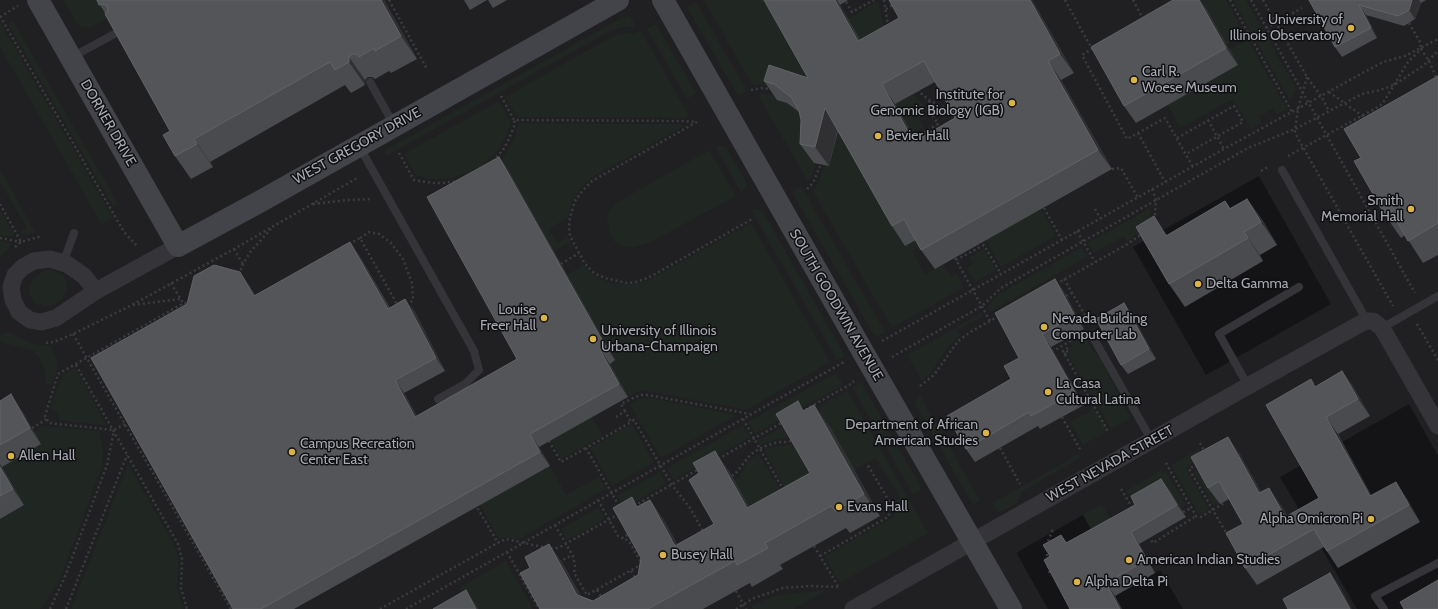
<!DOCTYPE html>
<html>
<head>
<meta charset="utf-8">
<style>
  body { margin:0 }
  canvas { display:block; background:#141315 }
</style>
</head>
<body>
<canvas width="1438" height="609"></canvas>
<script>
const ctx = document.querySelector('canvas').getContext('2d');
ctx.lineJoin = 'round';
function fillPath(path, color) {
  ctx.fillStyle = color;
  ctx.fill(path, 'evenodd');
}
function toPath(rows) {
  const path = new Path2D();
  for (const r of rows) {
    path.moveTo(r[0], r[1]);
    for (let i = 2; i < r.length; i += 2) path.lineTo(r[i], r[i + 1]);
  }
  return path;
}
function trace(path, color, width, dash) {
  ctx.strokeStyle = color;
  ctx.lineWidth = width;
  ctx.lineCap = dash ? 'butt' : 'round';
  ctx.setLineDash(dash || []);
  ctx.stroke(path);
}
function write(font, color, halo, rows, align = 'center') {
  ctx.font = font + ' Cabin,sans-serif';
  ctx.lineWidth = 3;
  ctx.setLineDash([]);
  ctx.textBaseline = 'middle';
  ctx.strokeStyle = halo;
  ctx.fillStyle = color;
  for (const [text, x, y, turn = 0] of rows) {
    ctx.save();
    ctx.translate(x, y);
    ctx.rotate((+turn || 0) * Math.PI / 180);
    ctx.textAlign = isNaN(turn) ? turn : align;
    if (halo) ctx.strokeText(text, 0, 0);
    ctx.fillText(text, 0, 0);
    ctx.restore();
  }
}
fillPath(toPath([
  [0,0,1438,0,1438,456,1409,404,1280,477,1357,609,1183,609,1160,570,1125,590,1083,515,1019,551,1017,554,1048,609,0,609],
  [1259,176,1331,304,1206,375,1133,247]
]), '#202022');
fillPath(toPath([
  [64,0,116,0,109,17,90,28,82,27,76,22],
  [704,0,767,0,822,98,774,86,755,85,752,84],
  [1201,0,1226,0,1245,34,1226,45],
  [1233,0,1246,0,1296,89,1294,93,1294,95,1289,99],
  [878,1,887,39,871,61,848,19],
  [696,2,747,91,738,96,687,7],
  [630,16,636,27,622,27,610,31,384,157,387,149,623,17],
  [13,21,118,204,113,206,8,24],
  [0,22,113,218,102,225,0,47],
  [656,24,696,93,687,99,647,29],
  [641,31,690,117,684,118,517,117,505,97,610,38,618,34,632,34],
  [1248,40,1287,109,1277,115,1273,109,1259,117,1262,123,1251,130,1233,99,1180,128,1168,105,1229,50],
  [760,93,779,95,778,100,787,103,804,116,814,158,813,162,816,164,811,179,808,181,759,97],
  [913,94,924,105,926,112,919,118,924,127,913,134,895,104],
  [499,101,511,122,506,136,500,148,489,159,479,167,467,173,454,177,442,179,429,179,416,175,404,154],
  [518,123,659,124,681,124,684,126,591,178,583,185,572,202,567,218,549,229,557,244,568,237,572,247,570,248,568,243,554,251,508,170,498,164,504,157,515,137],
  [837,126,918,239,922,245,912,251,925,274,943,264,951,277,957,274,964,287,892,328,813,191,819,181,824,165,829,166],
  [719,145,726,147,746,181,746,187,741,192,715,147],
  [709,150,736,196,649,243,631,248,624,247,614,241,609,232,607,217,610,209,616,203],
  [0,169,35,232,34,233,23,236,20,232,27,228,0,182],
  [801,186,885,332,878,336,874,335,792,192],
  [1151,208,1149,221,1141,231,1127,241,1124,236,1094,253,1088,243],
  [758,209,763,212,844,354,843,357,837,360,751,210],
  [1041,209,1056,236,1001,267,986,240],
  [0,210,13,233,14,235,12,237,0,235],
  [749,224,753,226,830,362,746,410,646,391,638,392,628,397,610,364,567,275,581,267,579,262,580,262,592,274,608,282,627,285,647,281],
  [0,241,10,243,10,246,0,258],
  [1082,247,1087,257,990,312,987,307,999,294],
  [984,249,996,270,975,282,967,268,973,264,969,257],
  [46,270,53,270,63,275,66,280,67,286,66,292,63,298,51,306,45,306,35,303,30,295,29,289,33,278],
  [981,312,983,316,957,330,960,335,945,351,931,373,922,381,907,355,978,315],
  [1095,327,1097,331,1086,338,1094,352,1099,356,1131,418,1111,429,1067,353,1071,352,1069,348,1072,346,1070,342],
  [7,332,12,333,33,344,47,345,51,347,56,356,58,366,52,384,46,384,44,367,40,359,33,351,18,346,3,343,0,340,0,335],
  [75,368,107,426,58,420,59,416,57,412,50,408,62,377,65,374],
  [836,373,843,385,755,434,748,422],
  [861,382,922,489,913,494,852,387],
  [847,390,928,533,840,583,825,556,888,520,893,517,896,511,893,502,900,498,876,458,854,470,830,427,813,423,785,439,774,440,761,445,758,440],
  [920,395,980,500,975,504,971,502,915,404,916,399],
  [646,398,654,399,737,415,661,458,630,404,639,399],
  [1092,406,1098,413,1108,431,1083,445,1070,422,1082,415,1086,415,1091,410],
  [592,417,603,436,561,459,551,440],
  [632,424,654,462,612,486,590,448],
  [743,425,750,437,674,480,667,468],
  [44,426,99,431,103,451,102,467,57,587,55,586,46,601,40,609,0,609,0,519,24,505,2,467,34,432],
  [795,442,825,495,784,487,764,450,776,446,789,445],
  [1199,449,1203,457,1186,468,1209,510,1201,514,1198,513,1171,465],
  [758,453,780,489,773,497,762,530,734,480,740,476,746,464],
  [1079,454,1081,457,1023,491,1017,503,1004,510,998,512,992,503],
  [1206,463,1220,503,1214,506,1195,474,1195,470],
  [128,464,175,546,179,560,177,588,184,609,71,609],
  [550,466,566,495,599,477,606,489,519,539,514,539,508,537,504,537,499,539,480,505],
  [1162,470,1163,472,1166,471,1185,504,1185,506,1183,508,1179,505,1137,510,1126,491],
  [660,472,666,484,624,508,617,496],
  [1100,505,1103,506,1114,526,1098,542,1083,514],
  [599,507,605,519,567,540,561,529],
  [506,561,533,609,480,609,478,606,471,609,459,588],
  [823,590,824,592,794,609,753,609,751,606,771,597,781,595]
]), '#202621');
trace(toPath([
  [389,0,427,69],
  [884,0,888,26],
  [1065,0,1092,49,1082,55,1127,139,1165,118,1193,167],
  [1133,0,1143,19],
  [1230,0,1292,112],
  [1251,0,1415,293],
  [1263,0,1307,77,1321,96,1329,111],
  [846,2,852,12,874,0],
  [886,9,894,4],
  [0,16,124,232,138,247],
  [0,17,18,6],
  [1409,23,1420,42,1421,49],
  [1266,28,1302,8],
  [1307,77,1298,109,1295,129,1295,133,1393,306],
  [751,90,761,88,772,89],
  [917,90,929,100,940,106,944,107,950,105],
  [1329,92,1364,117],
  [501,96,514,120,682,121,696,122],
  [929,101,933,108,933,115],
  [1208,120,1224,149],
  [697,122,592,181,583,190,575,201,570,217,569,227,570,236,585,264,594,273,605,278,627,283,636,282,648,278,752,219],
  [1138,133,1165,182],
  [915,138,938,124,933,116,947,108],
  [1177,138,1234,106,1243,122,1186,154],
  [399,153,414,180,433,183,442,183,458,181],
  [1288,156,1378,107,1383,103,1408,62,1421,49,1429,61,1438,82],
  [493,161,503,150,508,141,515,124,514,120],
  [1112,169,1121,168,1138,198],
  [1261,171,1268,167],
  [807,189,813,183,821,164],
  [1152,189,1156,200,1155,214,1154,218],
  [0,204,21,242],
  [313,204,348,200,372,199],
  [1044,208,1062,240],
  [1095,209,1100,218],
  [1077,231,1095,262],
  [0,238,21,242],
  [360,238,369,232,379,234,391,243,403,259,412,283,413,300,407,306],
  [349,244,360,238,398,306],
  [15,247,21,242,42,236],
  [234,249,243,264],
  [955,258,990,321],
  [956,260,984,245,1001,274],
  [561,264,579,253],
  [239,275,243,264,251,251,271,229],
  [1064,279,1090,324],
  [171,283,183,303],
  [1056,284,1126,245,1143,233],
  [1066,296,1072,293],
  [133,305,180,299],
  [1417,324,1438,360],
  [73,334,231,609],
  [882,341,1224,149,1370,69,1383,62,1405,56,1438,39],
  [46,343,54,342,73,334,130,306,234,249,359,177],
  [1068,348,1063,351,1109,433],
  [1052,352,1080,335],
  [1064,354,1068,353,1065,348],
  [892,357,982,306,1001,288,1248,148,1295,129,1362,94,1380,90,1394,85,1423,66,1438,51],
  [76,365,178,544,182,559,181,588,187,609],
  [920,386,934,375,958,341,972,331,999,316],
  [625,411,621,404,633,398,641,395,648,395,750,414],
  [801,412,851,384,854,381],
  [616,417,625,411,631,422,634,420,672,485,690,508,704,533],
  [1062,417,1080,449],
  [743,419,784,491],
  [125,424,114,430,49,423,45,416,58,374,184,303,190,304],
  [32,428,47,419],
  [549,441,561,462,586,448],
  [1200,443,1205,452],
  [1000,448,1020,484],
  [718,459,783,422],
  [1166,463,1196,516,1201,517,1226,502],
  [1197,464,1189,469,1228,536],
  [732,476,735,474,751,454,759,449,768,445,779,442,788,442,793,440],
  [1121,489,1133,509],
  [598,500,618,536,622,538,629,534],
  [475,504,498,543],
  [619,506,586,448,631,422],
  [634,506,699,469],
  [1183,512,1191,508],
  [555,525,573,556,575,566,574,573,587,595,642,564,630,543,623,537],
  [1149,536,1153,543,1196,516],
  [814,546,838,586],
  [507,552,539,609],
  [820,556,888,517,892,506,867,464],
  [1047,561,1047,544,1053,529],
  [559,562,572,555],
  [1048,566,1050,576],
  [631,571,636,579],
  [597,590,602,598],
  [736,591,746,609],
  [50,609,66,574,107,465,114,431],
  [66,609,127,455],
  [380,609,501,541,506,539,538,546,553,549,560,547,619,514],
  [406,609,844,362],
  [736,609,754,598,783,588,810,586,838,587]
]), '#3b3c40', 2.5, [2, 3]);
trace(toPath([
  [72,57,118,32],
  [370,82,394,125],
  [359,146,474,351,479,370,465,384,438,399],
  [1282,170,1367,321],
  [63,263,74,233],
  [1382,328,1438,296],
  [1094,339,1152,441],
  [1248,386,1219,334,1299,287],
  [1384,609,1375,596,1438,563]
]), '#353539', 8);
trace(toPath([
  [50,259,67,264,84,276,96,291,56,318,41,322,30,320,19,312,13,300,11,287,15,275,23,267,34,261,50,259],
  [96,291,178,246],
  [853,609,1248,386,1360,324,1367,321,1373,321,1382,328,1438,426]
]), '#353539', 17);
trace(toPath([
  [38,0,178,246,261,201,618,0],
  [663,0,863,352,1011,609]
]), '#434449', 22);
fillPath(toPath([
  [97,0,384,0,417,59,391,73,389,71,375,79,372,77,368,77,365,80,365,85,351,93,345,85,210,162,213,167,191,179,175,156,170,131,105,13],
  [464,0,487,0,470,10],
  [488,0,507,0,493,8],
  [764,0,848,0,840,5,860,40,1032,0,1074,73,1061,80,1112,169,935,269,921,250,916,240,905,246,892,226,838,131,829,166,814,163,800,144,801,120,799,112,787,103,777,100,764,81,808,78],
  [935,82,955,118,916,140,895,104],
  [1173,0,1200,0,1205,7,1238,65,1136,123,1124,106],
  [1309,0,1426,0,1421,3,1415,19,1404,26,1366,15,1377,38,1342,57,1335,47],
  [1438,76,1438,255,1423,263,1405,235,1401,238,1385,215],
  [499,157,508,170,615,360,610,364,628,397,539,447,550,466,294,609,233,609,249,285,255,295,359,255,390,308,405,299,415,312,445,371,404,393,417,416,517,359],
  [1247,199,1263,221,1277,245,1260,255,1263,261,1185,307,1169,284,1167,235,1225,201,1230,208],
  [1055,279,1064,292,1084,329,1051,347,1084,405,1040,429,1038,426,975,462,966,449,1011,379,1019,358],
  [1124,303,1131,313,1156,359,1128,374,1121,365],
  [1342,371,1354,388,1370,416,1338,434,1371,495,1407,499,1420,522,1338,568,1324,547,1257,585,1245,568,1243,524,1229,499,1220,504,1208,488,1239,453,1261,492,1281,505,1287,516,1319,498,1316,386],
  [0,401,22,411,41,444,2,467,24,505,0,519],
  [804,411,830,427,880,516,850,533,846,528,780,565,783,569,752,587,750,583,703,609,540,609,530,568,549,544,564,566,581,596,593,601,638,575,641,558,638,506,650,500,665,522,677,544,714,524,715,451,730,473,749,507,810,473],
  [1161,479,1170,491,1186,517,1139,544,1155,573,1115,596,1122,609,1070,609,1050,556,1061,535,1067,543,1135,505]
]), '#4a4b4f');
fillPath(toPath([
  [381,0,384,0,417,59,401,36],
  [835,0,837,0,840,5,871,61,858,41],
  [1030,0,1032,0,1074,73,1060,54],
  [1199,0,1200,0,1205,7,1238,65,1226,48],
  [1412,0,1419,0,1421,3,1415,19,1409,10],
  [1359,5,1366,15,1377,38,1371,28],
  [349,57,365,80,365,85,349,62],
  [1048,61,1061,80,1112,169,1098,150],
  [882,84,895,104,928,161,914,142],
  [825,108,838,128,829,166,815,147],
  [194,139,210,162,213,167,197,144],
  [499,157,508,170,615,360,606,347],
  [1247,199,1263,221,1277,245,1261,222],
  [1154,216,1170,239,1166,236],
  [1244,232,1260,255,1263,261,1248,238],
  [350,242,359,255,397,322,388,309],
  [240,272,249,285,263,309,254,296],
  [1055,279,1064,292,1084,329,1075,316],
  [405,299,415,312,445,371,436,358],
  [1124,303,1131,313,1156,359,1149,349],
  [1042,334,1051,347,1084,405,1075,392],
  [600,350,610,364,628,397,619,384],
  [1342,371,1354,388,1370,416,1358,399],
  [395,380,404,393,425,430,415,417],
  [11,394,22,411,41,444,30,428],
  [814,405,830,427,880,516,864,494],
  [1326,417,1338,434,1381,513,1370,496],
  [530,434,539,447,550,466,540,452],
  [1228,437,1239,453,1271,510,1259,493],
  [715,451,730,473,762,530,747,508],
  [0,464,2,467,24,505,13,489,0,467],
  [1161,479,1170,491,1186,517,1177,505],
  [1396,482,1407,499,1420,522,1409,505],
  [1269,488,1281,505,1297,534,1285,517],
  [650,500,665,522,690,568,675,546],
  [1131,532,1139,544,1155,573,1147,560],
  [549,544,564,566,588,609,577,595],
  [1330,573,1339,585,1352,609,1350,609],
  [1106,583,1115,596,1122,609,1120,609],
  [466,590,479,609,476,609]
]), '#303033');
const building = toPath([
  [97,0,381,0,401,36,375,51,374,48,359,57,357,54,352,54,349,57,349,62,335,70,330,62,194,139,197,144,175,156,163,135,170,131,105,14,108,10,107,6,103,4,99,5,97,0],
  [764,0,835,0,858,41,899,18,889,0,1030,0,1060,54,1048,61,1098,150,921,250,904,219,892,226,825,108,815,147,800,144,801,120,799,111,791,97,774,84,764,81,769,65,808,78,764,0],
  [924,61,955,118,914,142,882,84,924,61],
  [1173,0,1199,0,1226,48,1124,106,1091,47,1173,0],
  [1309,0,1412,0,1409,10,1398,16,1359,5,1371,28,1335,47,1309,0],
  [1438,76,1438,223,1408,241,1391,211,1385,215,1354,161,1361,158,1344,129,1438,76],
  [499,157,606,347,600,350,619,384,530,434,540,452,261,609,233,609,91,358,187,304,194,276,214,265,240,272,254,296,350,242,388,309,405,299,436,358,395,380,415,417,517,359,427,197,499,157],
  [1247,199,1261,222,1244,232,1248,238,1169,284,1136,227,1154,216,1166,236,1225,201,1230,209,1247,199],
  [1055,279,1075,316,1042,334,1075,392,1031,416,1029,412,966,449,947,416,1011,379,1004,366,1019,358,995,313,1055,279],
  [1124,303,1149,349,1121,365,1096,319,1124,303],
  [1342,371,1358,399,1326,417,1370,496,1396,482,1409,505,1327,551,1314,529,1245,568,1226,533,1243,524,1219,481,1208,488,1191,457,1228,437,1259,493,1269,488,1285,517,1319,498,1266,405,1311,379,1315,387,1342,371],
  [11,394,30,428,0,445,0,401,11,394],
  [798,401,803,411,814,405,864,494,835,511,831,506,765,543,768,548,737,565,735,561,648,609,540,609,520,573,530,568,525,557,549,544,577,595,593,601,638,575,641,558,613,508,632,497,637,507,650,500,675,546,714,524,689,480,699,473,693,463,715,451,747,508,810,473,776,414,798,401],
  [0,467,13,489,0,496,0,467],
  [1161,479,1177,505,1131,532,1147,560,1106,583,1120,609,1070,609,1044,560,1050,556,1043,545,1061,535,1066,543,1135,505,1131,496,1161,479],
  [1330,573,1350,609,1288,609,1283,599,1330,573],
  [1438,580,1438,609,1404,609,1400,602,1438,580],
  [466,590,476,609,433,609,466,590]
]);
fillPath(building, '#545559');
trace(building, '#616367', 1);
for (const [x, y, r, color] of [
  [1351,28,4,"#dab446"],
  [1134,80,4,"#dab446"],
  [1012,103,4,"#dab446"],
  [878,136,4,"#dab446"],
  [1411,209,4,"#dab446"],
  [1198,284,4,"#dab446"],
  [544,318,4,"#dab446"],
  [1044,327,4,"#dab446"],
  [593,339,4,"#dab446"],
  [1048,392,4,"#dab446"],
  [986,433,4,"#dab446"],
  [292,452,4,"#dab446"],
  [11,456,4,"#dab446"],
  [839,507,4,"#dab446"],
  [1371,519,4,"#dab446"],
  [663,555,4,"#dab446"],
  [1129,560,4,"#dab446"],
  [1077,582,4,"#dab446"]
]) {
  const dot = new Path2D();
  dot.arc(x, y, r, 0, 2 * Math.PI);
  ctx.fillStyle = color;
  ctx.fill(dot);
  trace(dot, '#0f0e10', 1.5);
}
write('14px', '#a7aab3', '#0f0e10', [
  ["University of",1343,20,"right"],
  ["Illinois Observatory",1343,36,"right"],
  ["Carl R.",1142,72],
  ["Woese Museum",1142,88],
  ["Institute for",1004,95,"right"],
  ["Genomic Biology (IGB)",1004,111,"right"],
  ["Bevier Hall",886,136],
  ["Smith",1403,201,"right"],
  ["Memorial Hall",1403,217,"right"],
  ["Delta Gamma",1206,284],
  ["Louise",536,310,"right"],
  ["Freer Hall",536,326,"right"],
  ["Nevada Building",1052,319],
  ["Computer Lab",1052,335],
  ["University of Illinois",601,331],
  ["Urbana-Champaign",601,347],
  ["La Casa",1056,384],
  ["Cultural Latina",1056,400],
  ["Department of African",978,425,"right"],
  ["American Studies",978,441,"right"],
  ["Campus Recreation",300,444],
  ["Center East",300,460],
  ["Allen Hall",19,456],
  ["Evans Hall",847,507],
  ["Alpha Omicron Pi",1363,519,"right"],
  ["Busey Hall",671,555],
  ["American Indian Studies",1137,560],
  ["Alpha Delta Pi",1085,582]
], 'left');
write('14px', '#a7aab3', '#0f0e10', [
  ["DORNER DRIVE",108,123,60],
  ["WEST GREGORY DRIVE",357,146,-29],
  ["SOUTH GOODWIN AVENUE",836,305,60],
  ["WEST NEVADA STREET",1110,464,-29]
]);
</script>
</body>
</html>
